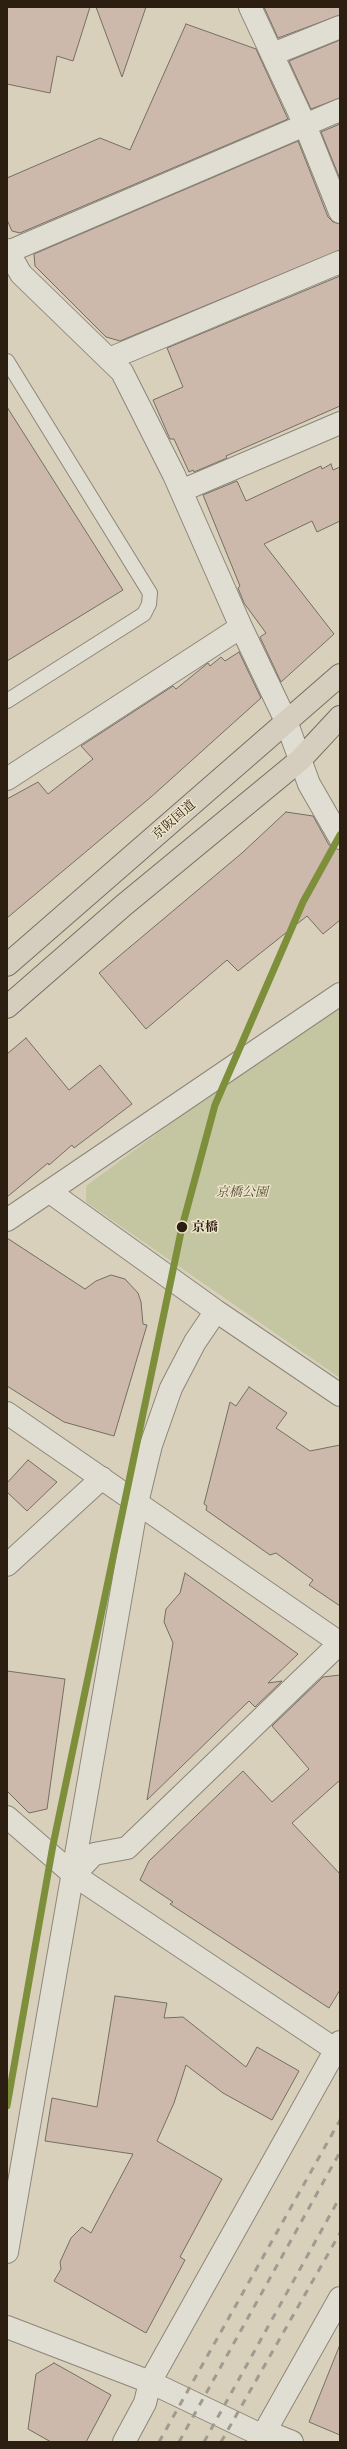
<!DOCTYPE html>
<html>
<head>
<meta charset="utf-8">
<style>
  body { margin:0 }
  #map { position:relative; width:347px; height:2449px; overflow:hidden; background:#d8d0bb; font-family:"EB Garamond",serif }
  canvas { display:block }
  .frame { position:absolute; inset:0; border:8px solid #2c1f11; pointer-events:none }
</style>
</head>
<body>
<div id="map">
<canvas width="347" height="2449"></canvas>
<div class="frame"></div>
</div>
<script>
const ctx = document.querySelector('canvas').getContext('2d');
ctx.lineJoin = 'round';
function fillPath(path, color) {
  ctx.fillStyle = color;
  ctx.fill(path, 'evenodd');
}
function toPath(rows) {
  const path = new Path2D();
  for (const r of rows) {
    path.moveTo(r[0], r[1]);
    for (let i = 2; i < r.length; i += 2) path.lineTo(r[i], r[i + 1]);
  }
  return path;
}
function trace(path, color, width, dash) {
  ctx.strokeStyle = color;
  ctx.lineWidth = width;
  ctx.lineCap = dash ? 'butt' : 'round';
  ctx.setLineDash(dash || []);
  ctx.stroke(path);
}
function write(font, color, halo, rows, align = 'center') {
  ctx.font = font + ' "EB Garamond","Noto Serif JP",serif';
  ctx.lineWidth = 3;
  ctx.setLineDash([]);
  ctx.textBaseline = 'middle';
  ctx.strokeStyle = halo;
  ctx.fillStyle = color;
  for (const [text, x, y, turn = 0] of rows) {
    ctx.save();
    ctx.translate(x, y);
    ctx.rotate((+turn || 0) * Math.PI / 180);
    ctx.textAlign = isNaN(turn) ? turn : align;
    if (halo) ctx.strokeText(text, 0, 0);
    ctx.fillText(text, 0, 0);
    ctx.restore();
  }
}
fillPath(toPath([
  [340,1006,340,1378,86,1202,86,1186,189,1110]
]), '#c3c6a1');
const building = toPath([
  [7,7,90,7,73,61,57,56,50,93,7,84,7,7],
  [96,7,146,7,122,77,96,7],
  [264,7,340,7,340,15,278,38,264,7],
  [186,24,256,49,288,119,20,233,12,231,7,220,7,178,100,138,130,150,186,24],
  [340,40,340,98,311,109,289,61,340,40],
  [340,124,340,179,321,132,340,124],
  [298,141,328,217,333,222,340,224,340,250,120,341,106,337,35,266,34,254,298,141],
  [340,276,340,406,226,456,227,458,194,472,193,470,189,472,174,439,170,439,153,400,183,387,167,348,340,276],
  [7,407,123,590,7,661,7,407],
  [331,464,333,470,340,467,340,521,317,532,312,521,264,544,334,634,281,682,260,637,266,633,244,603,238,588,240,586,203,495,237,481,246,501,321,466,322,469,331,464],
  [239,652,261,698,151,797,7,918,7,799,38,782,48,794,93,759,81,746,173,686,176,689,208,663,210,666,221,657,225,661,239,652],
  [286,812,313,816,329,845,340,850,340,920,323,934,307,916,238,971,227,960,146,1029,99,973,242,853,286,812],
  [26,1038,69,1090,100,1065,132,1104,74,1148,72,1145,49,1165,48,1163,7,1197,7,1054,26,1038],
  [7,1238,85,1289,96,1281,111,1275,125,1279,138,1293,141,1302,143,1324,147,1325,114,1436,64,1422,7,1386,7,1238],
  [249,1387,287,1413,276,1428,310,1451,340,1445,340,1606,309,1585,313,1580,276,1553,270,1555,206,1510,207,1506,204,1504,230,1402,236,1406,249,1387],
  [28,1460,57,1482,27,1511,7,1492,7,1483,28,1460],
  [185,1573,298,1654,268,1683,282,1681,255,1707,249,1701,147,1800,173,1643,164,1622,166,1609,180,1593,185,1573],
  [7,1671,65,1679,47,1809,29,1813,7,1791,7,1671],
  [340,1675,340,1780,292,1823,340,1874,340,1990,329,2008,170,1904,173,1902,140,1880,149,1861,243,1771,272,1802,309,1769,272,1726,323,1677,340,1675],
  [115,1996,167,2003,164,2018,183,2017,246,2067,257,2047,299,2071,272,2120,223,2093,186,2065,174,2103,157,2141,222,2179,180,2257,185,2260,146,2333,54,2281,61,2269,60,2262,71,2238,82,2227,91,2233,133,2154,45,2141,52,2098,97,2107,115,1996],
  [339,2347,340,2347,340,2435,309,2422,339,2347],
  [54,2363,111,2395,86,2442,51,2442,28,2429,36,2374,54,2363]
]);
fillPath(building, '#ccb9ab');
trace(building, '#746f62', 1);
const service = toPath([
  [7,361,150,593,149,604,144,614,7,701]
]);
const minor = toPath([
  [250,7,305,125,340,212],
  [273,54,340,27],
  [7,250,21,274,122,372,174,475,241,627,286,721,309,784,340,838],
  [8,252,340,110],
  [109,359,340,262],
  [181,491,340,423],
  [7,779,241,627],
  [50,1192,216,1311,340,1395],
  [7,1220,340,994],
  [74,1875,94,1854,127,1848,340,1643],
  [7,2252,137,1503,151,1445,171,1388,195,1342,216,1311],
  [7,2327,150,2382,263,2436],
  [124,2442,145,2403,150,2382,340,2042],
  [259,2442,340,2298]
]);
const tertiary = toPath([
  [7,1413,340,1643],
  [7,1565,102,1478],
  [7,1817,74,1875,336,2050],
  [263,2436,277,2436,292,2442]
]);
const trunk = toPath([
  [7,965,340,675],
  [7,1007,124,905,300,760,340,717]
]);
trace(service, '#8d8679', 16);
trace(minor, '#8d8679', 24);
trace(tertiary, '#8d8679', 24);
trace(trunk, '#746f62', 24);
trace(service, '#e0ddd2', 14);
trace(minor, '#e0ddd2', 22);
trace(tertiary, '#e0ddd2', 22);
trace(trunk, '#d5cdbe', 22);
trace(toPath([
  [159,2442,340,2120],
  [179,2442,340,2152],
  [204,2442,340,2197],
  [221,2442,340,2233]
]), '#a09b91', 3, [7, 7]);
trace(toPath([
  [7,2106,53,1845,182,1227,215,1105,303,902,340,835]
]), '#7d8f3b', 7);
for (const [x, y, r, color] of [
  [182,1227,6,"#2c1f11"]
]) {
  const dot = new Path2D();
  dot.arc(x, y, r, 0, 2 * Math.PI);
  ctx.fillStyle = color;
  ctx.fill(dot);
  trace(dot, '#eee4ca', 1.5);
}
write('13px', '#2c1f11', '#eee4ca', [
  ["京阪国道",174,820,-41]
]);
write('italic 13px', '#544f36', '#eee4ca', [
  ["京橋公園",242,1192]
]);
write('bold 13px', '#2c1f11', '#eee4ca', [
  ["京橋",192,1227]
], 'left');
</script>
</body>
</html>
